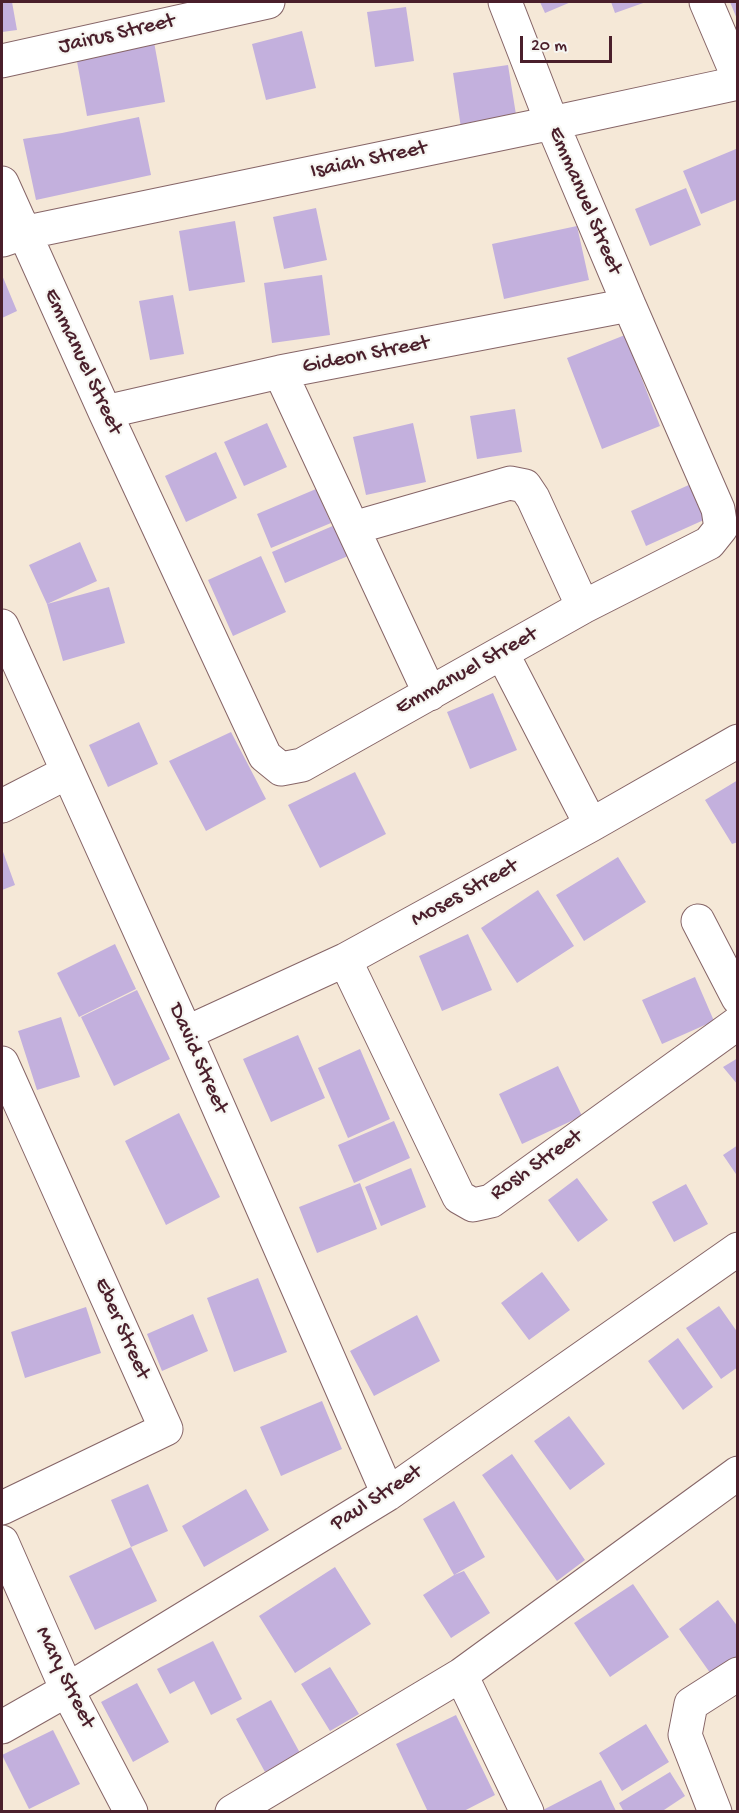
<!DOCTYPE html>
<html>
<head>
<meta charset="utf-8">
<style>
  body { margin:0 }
  #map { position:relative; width:739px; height:1813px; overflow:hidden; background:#f5e8d7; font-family:"Gochi Hand",sans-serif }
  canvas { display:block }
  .frame { position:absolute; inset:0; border:3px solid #4a1f2b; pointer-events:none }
  .scale { position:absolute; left:520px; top:36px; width:92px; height:27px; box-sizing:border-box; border:3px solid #4a1f2b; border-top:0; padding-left:8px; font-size:18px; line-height:21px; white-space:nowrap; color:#4a1f2b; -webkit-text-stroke:4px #f6f6f2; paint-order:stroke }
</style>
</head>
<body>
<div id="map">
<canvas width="739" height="1813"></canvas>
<div class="frame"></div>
<div class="scale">20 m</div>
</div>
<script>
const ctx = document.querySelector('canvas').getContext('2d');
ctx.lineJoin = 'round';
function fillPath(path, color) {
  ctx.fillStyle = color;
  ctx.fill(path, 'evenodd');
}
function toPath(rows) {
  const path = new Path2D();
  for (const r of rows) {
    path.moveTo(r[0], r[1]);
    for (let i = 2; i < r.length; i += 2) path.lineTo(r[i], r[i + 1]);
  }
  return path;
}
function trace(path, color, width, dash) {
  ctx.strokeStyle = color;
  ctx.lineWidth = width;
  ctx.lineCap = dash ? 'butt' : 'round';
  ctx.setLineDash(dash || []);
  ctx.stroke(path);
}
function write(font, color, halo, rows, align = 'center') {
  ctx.font = font + ' "Gochi Hand",sans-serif';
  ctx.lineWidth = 4.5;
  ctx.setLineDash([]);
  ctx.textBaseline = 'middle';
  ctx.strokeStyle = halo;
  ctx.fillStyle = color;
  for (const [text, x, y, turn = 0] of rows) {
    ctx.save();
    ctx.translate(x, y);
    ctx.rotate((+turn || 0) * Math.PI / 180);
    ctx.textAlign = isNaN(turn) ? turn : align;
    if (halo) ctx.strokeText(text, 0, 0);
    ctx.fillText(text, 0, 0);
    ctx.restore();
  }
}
fillPath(toPath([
  [2,2,12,2,17,30,2,32],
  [540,2,571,2,545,13],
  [611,2,646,2,615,13],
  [730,2,738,2,738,19,737,19],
  [406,7,414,61,375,67,367,12],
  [302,31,316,88,266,100,252,44],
  [154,42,165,102,87,116,76,56],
  [508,65,518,127,462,135,453,73],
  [139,117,151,175,36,200,23,139,62,133],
  [736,149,738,152,738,199,701,214,683,171],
  [686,188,701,225,650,246,635,209],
  [316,208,327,260,284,269,273,217],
  [235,221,245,282,189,291,179,231],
  [577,226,589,280,504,299,492,244],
  [2,275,17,311,2,318],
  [322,275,330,335,272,343,264,283],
  [173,295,184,354,150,360,139,301],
  [625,335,660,426,602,449,567,358],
  [515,409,522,452,477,459,470,416],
  [267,423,287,467,244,486,224,442],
  [413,423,426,482,366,495,353,437],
  [216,452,237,498,186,522,165,476],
  [691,484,706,519,646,546,631,511],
  [316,489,331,523,271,548,257,514],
  [335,525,348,556,285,583,272,552],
  [80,542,97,581,47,604,29,565],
  [261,556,286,612,233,636,208,580],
  [109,587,125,643,63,661,47,604],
  [493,693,517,750,470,769,447,712],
  [139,722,158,764,108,787,89,745],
  [231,732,266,799,206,831,169,761],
  [355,772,386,834,320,868,288,805],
  [738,780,738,842,732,844,705,800],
  [2,849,15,885,2,890],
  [618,857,646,902,584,941,556,895],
  [538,890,574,946,517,983,481,928],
  [468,934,492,990,442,1011,419,956],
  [115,944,136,989,79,1017,57,973],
  [695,977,714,1021,662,1044,642,1000],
  [137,990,170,1059,114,1086,81,1017],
  [61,1017,80,1077,37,1090,18,1031],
  [298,1035,325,1098,271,1122,243,1059],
  [360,1049,390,1119,348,1138,318,1068],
  [738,1058,738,1085,723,1067],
  [558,1066,582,1116,522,1144,499,1094],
  [179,1113,220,1197,166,1225,125,1141],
  [394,1121,410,1158,354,1183,338,1145],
  [738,1145,738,1177,723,1155],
  [411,1168,426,1207,381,1226,365,1187],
  [577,1178,608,1220,578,1242,548,1200],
  [360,1183,377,1229,317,1253,299,1207],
  [686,1184,708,1224,674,1242,652,1202],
  [542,1272,570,1310,529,1340,501,1303],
  [258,1278,287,1352,234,1372,207,1298],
  [719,1306,738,1333,738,1367,721,1379,686,1328],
  [86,1307,101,1353,25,1378,11,1332],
  [193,1314,208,1351,162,1371,147,1334],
  [417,1315,440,1361,374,1396,350,1351],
  [678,1338,713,1387,683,1410,648,1361],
  [322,1401,342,1449,281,1476,260,1427],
  [569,1416,605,1464,570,1490,534,1441],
  [512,1454,585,1560,557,1581,482,1475],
  [148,1484,168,1531,131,1547,111,1500],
  [246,1489,269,1530,204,1567,182,1526],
  [454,1501,485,1557,454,1575,464,1571,490,1613,451,1638,423,1595,454,1575,423,1519],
  [131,1547,157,1601,95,1630,69,1576],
  [335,1567,371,1624,295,1673,259,1616],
  [633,1584,669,1637,610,1677,574,1623],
  [718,1600,738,1627,738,1659,713,1677,679,1629],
  [213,1641,242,1699,211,1715,194,1681,170,1694,157,1669],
  [330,1667,359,1714,330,1731,301,1684],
  [137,1683,169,1742,133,1762,101,1702],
  [271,1700,300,1753,265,1772,236,1719],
  [456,1715,495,1795,462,1812,428,1812,396,1744],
  [646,1724,669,1762,622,1791,599,1753],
  [53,1730,80,1784,29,1809,2,1755],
  [670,1772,685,1796,661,1812,624,1812,619,1803],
  [601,1780,616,1811,544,1812,543,1810]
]), '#c3b0dd');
const minor = toPath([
  [706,2,738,77],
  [2,61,268,2],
  [2,183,105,412,265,756,281,769,302,765,583,607,709,543,721,528,718,509,629,305,552,123,505,2],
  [3,240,23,233,552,123,738,83],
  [280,372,430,694],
  [105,412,280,372,629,305],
  [353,528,510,483,525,486,533,498,583,607],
  [2,626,186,1033,388,1494],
  [502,653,591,825],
  [2,806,68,772],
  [698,921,738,998],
  [345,960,459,1197,473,1205,491,1201,738,1023],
  [186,1033,345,960,591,825,738,741],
  [2,1063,166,1429,2,1508],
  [2,1542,67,1690,131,1812],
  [461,1675,527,1812],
  [2,1727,67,1690,388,1494,738,1249],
  [232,1812,461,1675,738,1473],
  [715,1812,685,1735,691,1704,738,1674]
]);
trace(minor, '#866567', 35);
trace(minor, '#fff', 33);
write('22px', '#4a1f2b', '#f6f6f2', [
  ["Jairus Street",117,35,-13],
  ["Isaiah Street",369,161,-12],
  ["Emmanuel Street",584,201,67],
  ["Gideon Street",366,356,-11],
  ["Emmanuel Street",82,362,65],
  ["Emmanuel Street",467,672,-29],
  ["Moses Street",465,894,-29],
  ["David Street",197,1059,66],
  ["Rosh Street",537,1166,-35],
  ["Eber Street",121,1329,66],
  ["Paul Street",377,1499,-33],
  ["Mary Street",64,1678,64]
]);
</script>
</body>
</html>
